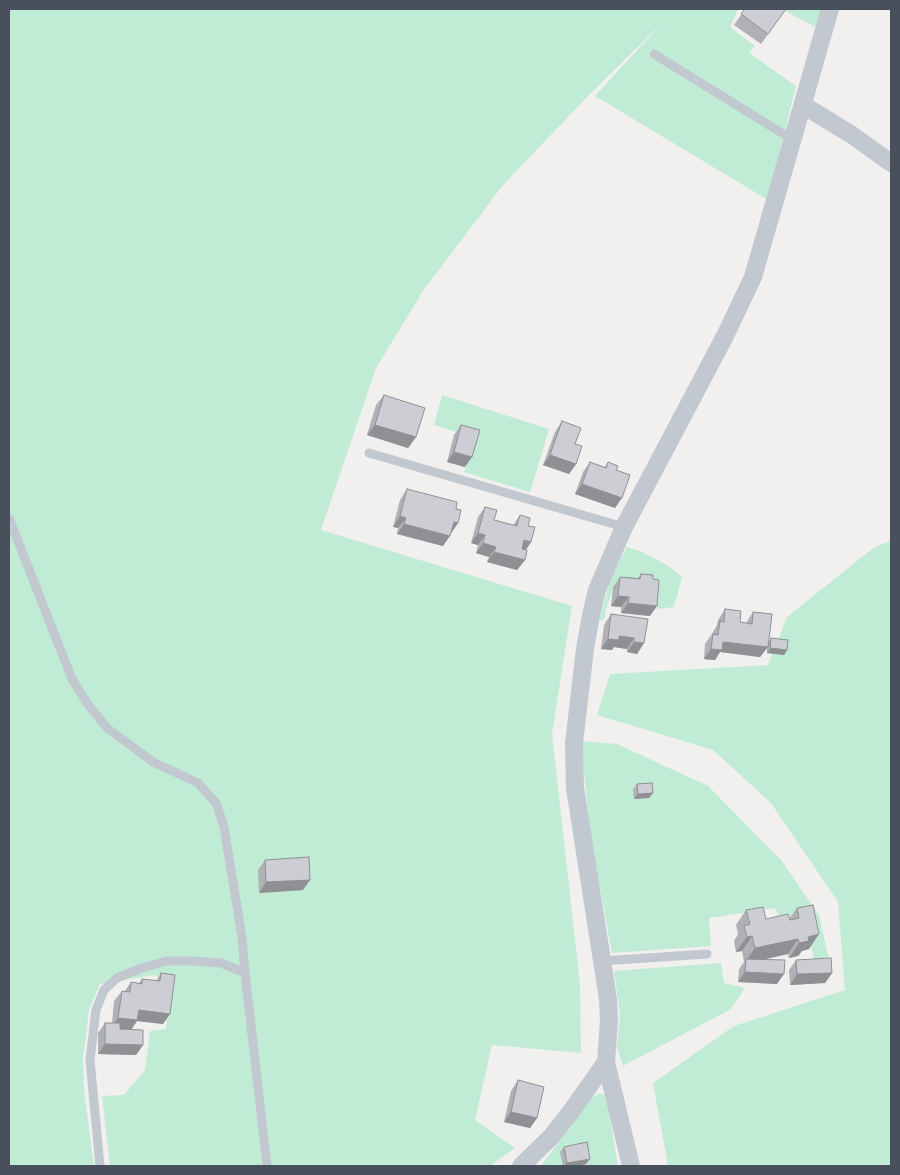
<!DOCTYPE html>
<html>
<head>
<meta charset="utf-8">
<style>
  body { margin:0 }
  #map { position:relative; width:900px; height:1175px; overflow:hidden; background:#f2efef; font-family:Karla,sans-serif }
  canvas { display:block }
  .frame { position:absolute; inset:0; border:10px solid #48515b; pointer-events:none }
</style>
</head>
<body>
<div id="map">
<canvas width="900" height="1175"></canvas>
<div class="frame"></div>
</div>
<script>
const ctx = document.querySelector('canvas').getContext('2d');
ctx.lineJoin = 'round';
function fillPath(path, color) {
  ctx.fillStyle = color;
  ctx.fill(path, 'evenodd');
}
function toPath(rows) {
  const path = new Path2D();
  for (const r of rows) {
    path.moveTo(r[0], r[1]);
    for (let i = 2; i < r.length; i += 2) path.lineTo(r[i], r[i + 1]);
  }
  return path;
}
function trace(path, color, width, dash) {
  ctx.strokeStyle = color;
  ctx.lineWidth = width;
  ctx.lineCap = dash ? 'butt' : 'round';
  ctx.setLineDash(dash || []);
  ctx.stroke(path);
}
fillPath(toPath([
  [9,9,738,9,730,27,755,46,749,53,796,86,768,200,595,96,663,22,590,94,503,185,423,291,376,368,321,530,572,606,552,734,580,985,581,1053,492,1045,475,1120,515,1148,490,1166,110,1166,102,1096,124,1095,145,1070,150,1031,166,1029,170,984,155,975,100,984,89,1010,83,1060,84,1090,94,1166,9,1166],
  [781,9,823,9,818,28],
  [442,395,549,429,530,492,464,472,475,438,434,425],
  [891,540,891,1166,668,1166,653,1083,734,1026,845,990,838,902,771,803,713,750,597,715,610,674,768,665,787,617,872,549],
  [627,547,642,552,667,565,682,577,674,607,657,609,657,595,638,580,615,583,605,612,605,618,599,621,611,577],
  [581,741,617,744,708,786,781,860,819,915,830,964,815,964,804,915,780,919,775,908,709,918,711,946,612,953,590,835],
  [721,963,724,983,745,988,731,1009,623,1066,617,1047,620,1014,614,971],
  [598,1094,604,1094,607,1098,618,1166,541,1166,590,1099]
]), '#c0ecd6');
trace(toPath([
  [654,54,793,140],
  [369,453,624,527],
  [9,518,72,679,87,703,107,728,153,762,198,783,216,803,224,827,242,937,245,973],
  [602,961,707,954],
  [100,1166,90,1060,96,1010,104,990,117,978,139,969,166,961,193,961,221,963,245,973,267,1166]
]), '#c1c8d0', 9);
trace(toPath([
  [803,105,852,135,891,163],
  [521,1166,551,1137,570,1113,606,1062],
  [631,1166,606,1062,609,1020,608,999,575,788,574,743,585,649,591,615,597,590,624,527,725,336,753,277,830,9]
]), '#c1c8d0', 18);
fillPath(toPath([
  [745,9,786,9,761,44,734,25],
  [384,395,416,437,408,448,367,435,376,405],
  [562,421,576,464,569,474,543,465,555,432],
  [461,425,465,467,447,462,454,435],
  [590,462,605,467,608,462,616,470,615,508,575,494,583,472],
  [407,489,456,509,458,523,443,546,397,534,398,528,393,527,400,500],
  [485,507,494,520,513,525,520,515,528,526,531,542,526,550,525,560,517,570,487,562,489,557,476,553,478,545,471,543,478,517],
  [641,574,650,616,621,613,621,607,611,606,613,587,620,577,638,578],
  [725,609,740,622,746,623,753,612,768,643,771,638,787,650,784,655,767,653,767,647,760,657,720,652,715,660,704,659,705,644,712,634,713,632,717,625,718,620],
  [611,614,644,643,637,654,627,652,627,649,614,647,612,650,601,649,604,625],
  [637,784,653,793,649,798,634,799,633,789],
  [265,860,303,890,259,893,258,870],
  [797,908,809,949,802,951,798,956,789,958,788,954,762,960,777,984,738,982,739,969,744,962,742,951,736,952,734,941,738,934,736,925,746,910,766,919,789,919],
  [796,960,832,973,825,983,790,985,789,970],
  [161,973,170,1014,163,1024,137,1021,131,1030,143,1045,136,1055,98,1054,98,1033,105,1023,112,1023,114,1001,122,991,125,991,131,982,139,983,142,979,156,981],
  [518,1080,537,1118,530,1128,504,1122,511,1091],
  [564,1147,586,1164,575,1166,563,1166,560,1152]
]), '#afb1b5');
fillPath(toPath([
  [375,425,416,437,408,448,367,435],
  [454,452,472,457,465,467,447,462],
  [550,455,576,464,569,474,543,465],
  [582,484,622,498,615,508,575,494],
  [400,516,406,518,398,528,393,527],
  [454,522,458,523,451,533],
  [404,524,450,536,443,546,397,534],
  [478,533,485,535,478,545,471,543],
  [524,540,531,542,524,552,517,550],
  [483,543,496,547,489,557,476,553],
  [494,552,525,560,517,570,487,562],
  [618,596,629,597,621,607,611,606],
  [628,603,657,606,650,616,621,613],
  [619,636,634,638,627,649,614,647,612,650,601,649,608,639],
  [634,642,644,643,637,654,627,652],
  [723,642,768,647,760,657,720,652,715,660,704,659,711,649],
  [770,648,787,650,784,655,767,653],
  [653,793,649,798,634,799,638,794],
  [310,880,303,890,259,893,266,882],
  [819,934,809,949,802,951,798,956,789,958,799,943,808,937],
  [752,936,742,951,736,952,747,937],
  [798,939,788,954,746,963,746,961,755,948],
  [745,972,784,974,777,984,738,982],
  [832,973,825,983,790,985,797,974],
  [139,1010,170,1014,163,1024,137,1021,130,1031,111,1028,118,1018],
  [105,1044,143,1045,136,1055,98,1054],
  [511,1112,537,1118,530,1128,504,1122],
  [590,1159,586,1164,575,1166,565,1166,567,1163]
]), '#8f9094');
const building = toPath([
  [745,9,786,9,768,34,741,14,745,9],
  [384,395,425,408,416,437,375,425,384,395],
  [562,421,581,428,575,444,582,446,576,464,550,455,562,421],
  [461,425,480,430,472,457,454,452,461,425],
  [590,462,606,468,608,462,618,466,616,470,630,475,622,498,582,484,590,462],
  [407,489,457,502,456,509,461,510,458,523,454,522,450,536,404,524,406,518,400,516,407,489],
  [485,507,497,510,494,520,517,526,520,515,530,518,528,526,535,527,531,542,524,540,522,549,527,550,525,560,494,552,496,547,483,543,485,535,478,533,485,507],
  [641,574,653,575,653,579,659,580,657,606,628,603,629,597,618,596,620,577,640,579,641,574],
  [725,609,741,611,740,622,752,624,753,612,772,614,768,647,723,642,722,650,711,649,713,634,718,635,720,621,724,622,725,609],
  [611,614,648,619,644,643,634,642,634,638,619,636,619,640,608,639,611,614],
  [771,638,788,640,787,650,770,648,771,638],
  [652,783,653,793,638,794,637,784,652,783],
  [309,857,310,880,266,882,265,860,309,857],
  [813,905,819,934,808,937,809,941,799,943,798,939,755,948,752,936,747,937,744,926,750,924,746,910,763,907,766,919,788,914,790,920,799,918,797,908,813,905],
  [831,958,832,973,797,974,796,960,831,958],
  [746,959,785,960,784,974,745,972,746,959],
  [161,973,175,975,170,1014,139,1010,137,1020,118,1018,122,991,130,992,131,982,142,984,142,979,160,981,161,973],
  [105,1023,120,1023,120,1029,143,1030,143,1045,105,1044,105,1023],
  [518,1080,544,1087,537,1118,511,1112,518,1080],
  [587,1142,590,1159,567,1163,564,1147,587,1142]
]);
fillPath(building, '#ccced3');
trace(building, '#8f9094', 1);
</script>
</body>
</html>
